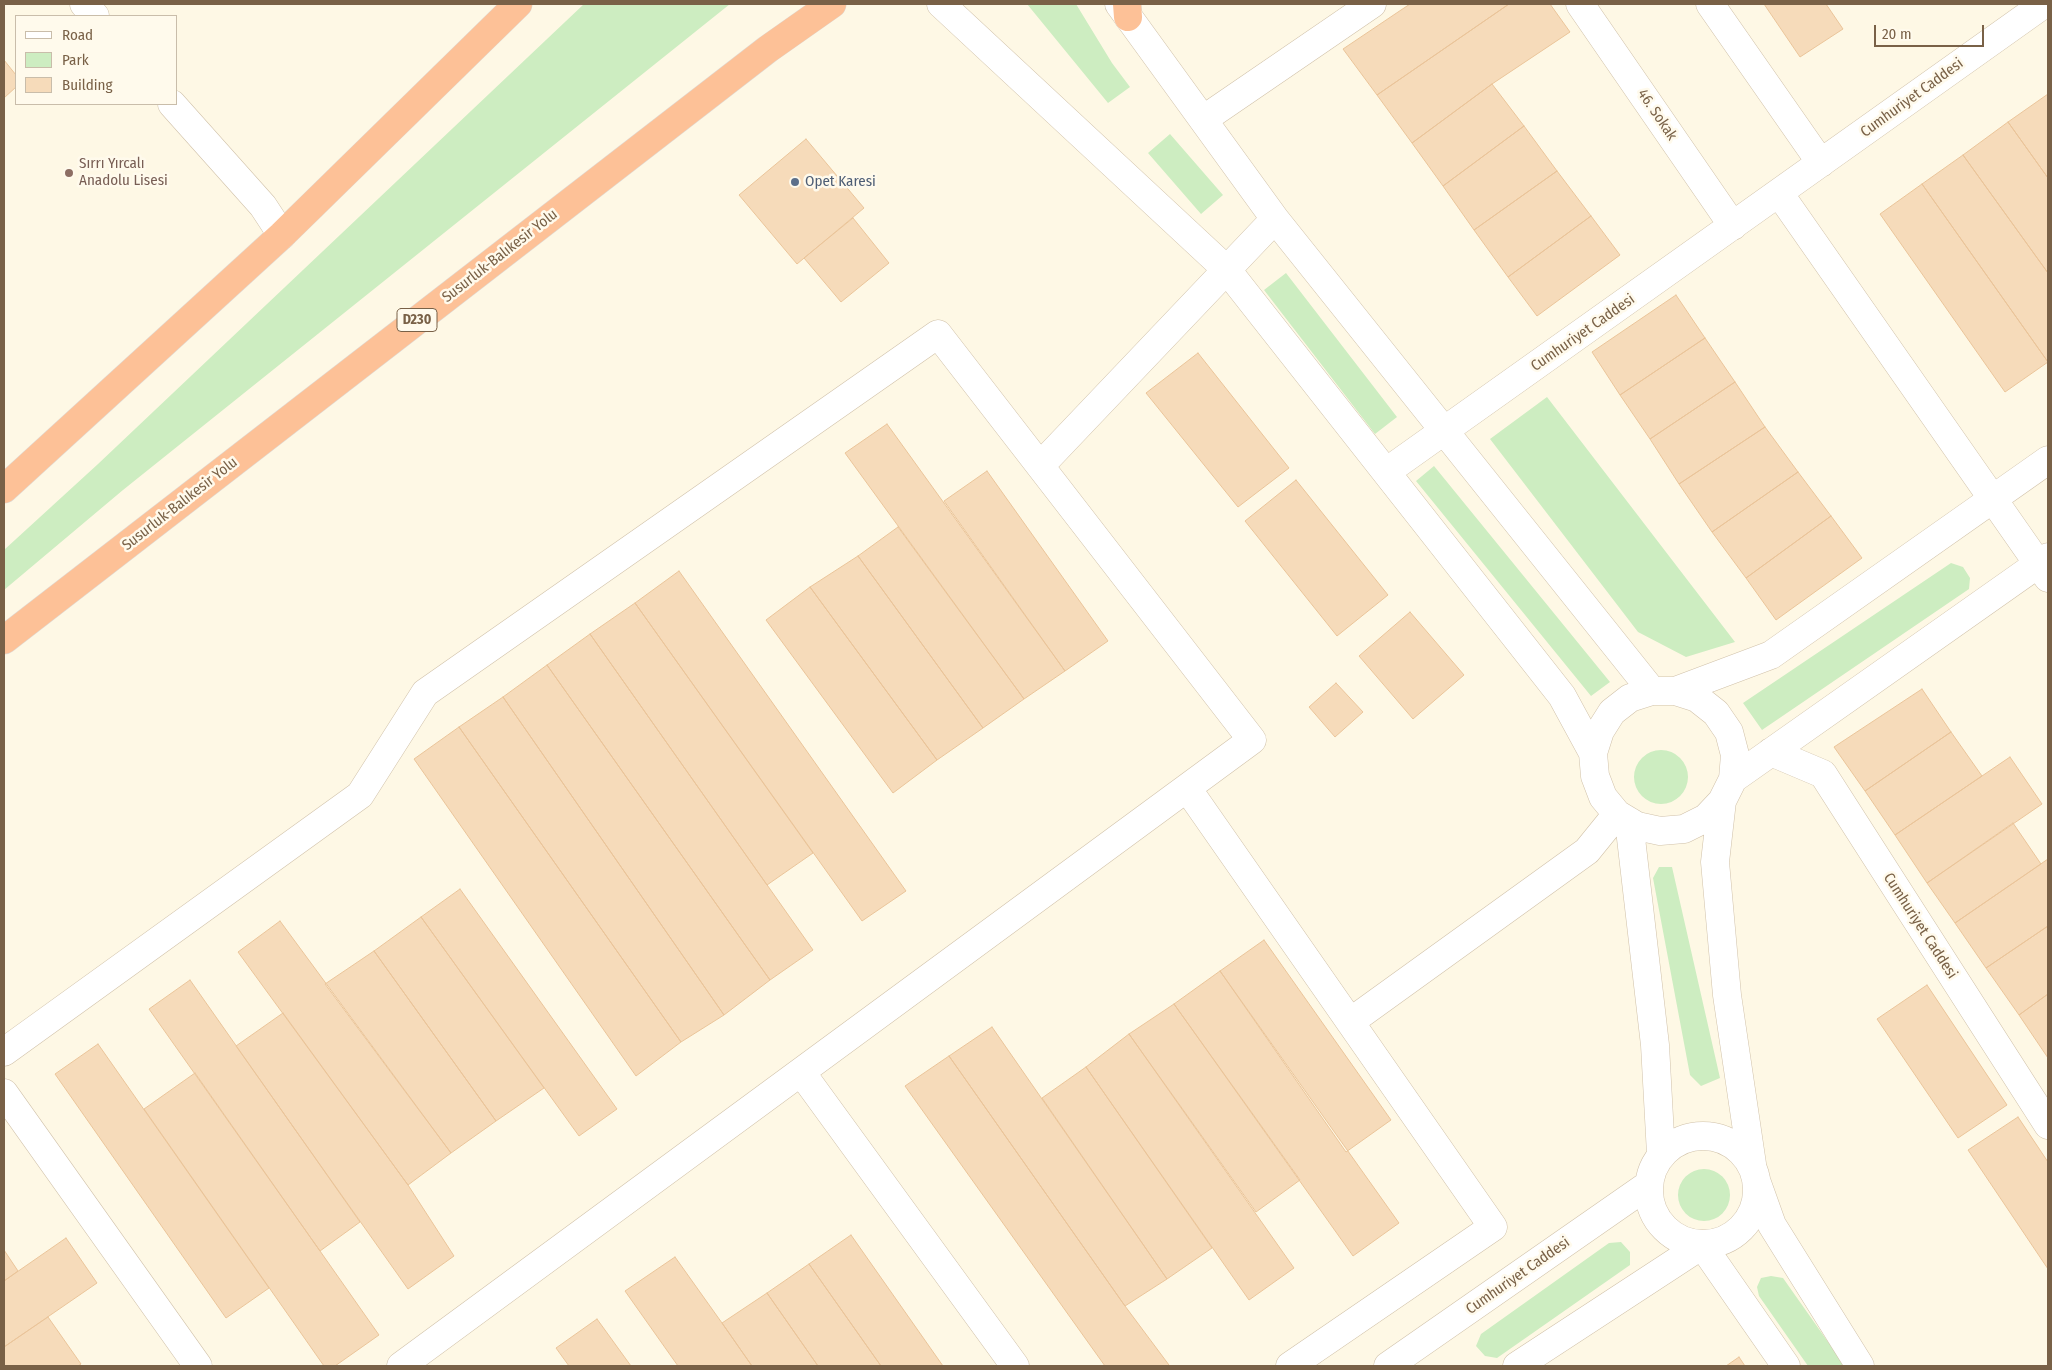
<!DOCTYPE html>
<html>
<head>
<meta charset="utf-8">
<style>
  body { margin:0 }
  #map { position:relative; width:2052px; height:1370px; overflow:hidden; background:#fef8e5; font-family:"Fira Sans Condensed",sans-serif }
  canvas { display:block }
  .frame { position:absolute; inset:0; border:5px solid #796147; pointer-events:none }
  .legend { position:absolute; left:15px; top:15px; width:162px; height:90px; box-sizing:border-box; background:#fffaec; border:1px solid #c9bdaa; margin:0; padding:6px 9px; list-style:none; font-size:15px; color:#796147 }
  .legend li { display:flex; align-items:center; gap:10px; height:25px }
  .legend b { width:25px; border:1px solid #c9bdaa }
  .scale { position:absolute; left:1874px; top:25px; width:110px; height:22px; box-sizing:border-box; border:2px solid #796147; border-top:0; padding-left:6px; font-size:15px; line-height:18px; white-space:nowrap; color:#796147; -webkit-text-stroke:4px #fffaec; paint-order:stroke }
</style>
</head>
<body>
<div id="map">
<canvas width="2052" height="1370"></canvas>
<div class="frame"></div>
<ul class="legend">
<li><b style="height:6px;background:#fff"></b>Road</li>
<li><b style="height:14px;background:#cdedc1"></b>Park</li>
<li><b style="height:14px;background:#f6dbba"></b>Building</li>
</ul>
<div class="scale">20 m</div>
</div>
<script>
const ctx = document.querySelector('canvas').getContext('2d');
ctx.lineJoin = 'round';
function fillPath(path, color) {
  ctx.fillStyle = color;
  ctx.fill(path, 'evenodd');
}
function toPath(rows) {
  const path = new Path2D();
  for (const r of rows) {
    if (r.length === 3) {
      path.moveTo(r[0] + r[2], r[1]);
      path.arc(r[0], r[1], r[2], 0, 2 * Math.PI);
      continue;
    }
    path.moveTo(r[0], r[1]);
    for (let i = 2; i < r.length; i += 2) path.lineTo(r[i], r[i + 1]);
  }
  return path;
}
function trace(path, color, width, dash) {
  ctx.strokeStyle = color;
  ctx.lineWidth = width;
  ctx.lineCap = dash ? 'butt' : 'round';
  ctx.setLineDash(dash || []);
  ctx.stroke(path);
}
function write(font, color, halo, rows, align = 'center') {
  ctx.font = font + ' "Fira Sans Condensed",sans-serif';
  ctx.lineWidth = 5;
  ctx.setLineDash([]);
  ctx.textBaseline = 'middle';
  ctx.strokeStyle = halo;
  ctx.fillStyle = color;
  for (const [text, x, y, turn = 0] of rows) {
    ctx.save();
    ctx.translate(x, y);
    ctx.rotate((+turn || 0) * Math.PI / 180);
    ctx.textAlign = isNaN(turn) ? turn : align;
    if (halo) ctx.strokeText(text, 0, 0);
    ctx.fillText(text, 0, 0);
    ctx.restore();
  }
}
fillPath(toPath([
  [584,4,730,4,123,490,4,590,4,550,98,464],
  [1027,4,1076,4,1112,63,1130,87,1108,103],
  [1170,134,1223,195,1201,214,1148,153],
  [1286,273,1397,417,1375,434,1264,290],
  [1547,397,1735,642,1686,657,1638,632,1490,439],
  [1434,466,1610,682,1591,696,1416,481],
  [1951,563,1963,567,1970,578,1969,589,1762,730,1743,703],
  [1661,777,27],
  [1659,867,1672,867,1720,1078,1701,1086,1690,1075,1653,878],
  [1704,1195,26],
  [1621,1242,1630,1252,1630,1265,1497,1358,1485,1356,1476,1346,1481,1334,1609,1243],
  [1771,1276,1783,1278,1845,1366,1808,1366,1759,1296,1757,1287,1761,1278]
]), '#cdedc1');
const building = toPath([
  [1410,4,1509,4,1377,95,1343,49,1410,4],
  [1509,4,1550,4,1570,32,1492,84,1412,143,1377,95,1509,4],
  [1764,4,1826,4,1843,29,1800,57,1764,4],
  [4,60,16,75,16,87,4,98,4,60],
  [1492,84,1524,126,1443,186,1412,143,1492,84],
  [2048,94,2048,178,2008,122,2048,94],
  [2008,122,2048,178,2048,273,1963,155,2008,122],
  [1524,126,1557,171,1474,230,1443,186,1524,126],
  [806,139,864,208,797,264,739,195,806,139],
  [1963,155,2048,273,2048,362,1922,184,1963,155],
  [1557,171,1591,216,1508,277,1474,230,1557,171],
  [1922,184,2048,362,2005,392,1880,214,1922,184],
  [1591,216,1620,255,1537,316,1508,277,1591,216],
  [853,218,889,263,841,302,804,258,853,218],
  [1676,295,1705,338,1620,395,1592,352,1676,295],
  [1705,338,1735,382,1650,439,1620,395,1705,338],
  [1198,353,1289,468,1238,507,1146,393,1198,353],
  [1735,382,1765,427,1679,484,1650,439,1735,382],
  [887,424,1065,671,1024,699,845,453,887,424],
  [1765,427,1798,472,1712,532,1679,484,1765,427],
  [987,471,1108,641,1065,671,944,501,987,471],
  [1798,472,1831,516,1746,578,1712,532,1798,472],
  [1296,480,1388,595,1337,636,1245,521,1296,480],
  [1831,516,1862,558,1776,620,1746,578,1831,516],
  [898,527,1024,699,983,728,858,556,898,527],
  [858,556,983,728,937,760,810,587,858,556],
  [679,571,906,891,862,921,635,603,679,571],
  [810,587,937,760,893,793,766,620,810,587],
  [635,603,813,853,767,885,590,634,635,603],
  [1410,612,1464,675,1413,719,1359,656,1410,612],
  [590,634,813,950,770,980,547,665,590,634],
  [547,665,770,980,724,1015,503,697,547,665],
  [1336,683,1363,712,1335,737,1309,707,1336,683],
  [1922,689,1951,732,1865,791,1834,747,1922,689],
  [503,697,724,1015,681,1042,459,727,503,697],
  [459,727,681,1042,636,1076,414,759,459,727],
  [1951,732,1982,776,1895,835,1865,791,1951,732],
  [2010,757,2042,804,1927,883,1895,835,2010,757],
  [2013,823,2041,864,1955,923,1927,883,2013,823],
  [2048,859,2048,926,1986,968,1955,923,2048,859],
  [460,889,617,1109,579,1136,421,917,460,889],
  [421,917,544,1088,496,1121,374,951,421,917],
  [280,921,451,1153,408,1185,238,952,280,921],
  [2048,926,2048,994,2019,1015,1986,968,2048,926],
  [1264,940,1391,1120,1346,1152,1220,971,1264,940],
  [374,951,496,1121,451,1153,325,984,374,951],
  [1220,971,1399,1223,1353,1256,1174,1004,1220,971],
  [190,980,360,1222,320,1251,149,1009,190,980],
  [1927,985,2007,1105,1958,1138,1877,1019,1927,985],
  [2048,994,2048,1058,2019,1015,2048,994],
  [1174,1004,1300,1180,1256,1212,1129,1034,1174,1004],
  [283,1013,408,1185,454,1256,408,1289,236,1046,283,1013],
  [992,1027,1167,1279,1125,1306,949,1056,992,1027],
  [1129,1034,1294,1268,1249,1300,1086,1067,1129,1034],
  [98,1044,269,1288,226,1318,55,1074,98,1044],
  [949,1056,1125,1306,1169,1365,1167,1366,1105,1366,905,1086,949,1056],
  [1086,1067,1212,1248,1167,1279,1042,1098,1086,1067],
  [195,1073,379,1335,335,1366,324,1366,144,1109,195,1073],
  [2018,1117,2048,1162,2048,1269,1968,1150,2018,1117],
  [851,1235,943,1366,881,1366,809,1264,851,1235],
  [66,1238,97,1283,4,1347,4,1281,66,1238],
  [4,1250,18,1271,4,1281,4,1250],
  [675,1257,722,1323,752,1366,678,1366,625,1291,675,1257],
  [809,1264,881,1366,818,1366,767,1293,809,1264],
  [767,1293,818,1366,752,1366,722,1323,767,1293],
  [48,1317,81,1364,78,1366,4,1366,4,1347,48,1317],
  [597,1319,631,1366,569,1366,556,1348,597,1319],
  [1739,1357,1745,1366,1726,1366,1739,1357]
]);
fillPath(building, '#f6dbba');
trace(building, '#eac499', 1);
const minor = toPath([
  [84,4,95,16],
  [941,4,1227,270,1562,696,1593,753],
  [1119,4,1275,219,1652,691],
  [1580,4,1733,226],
  [1710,4,1821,163],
  [172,104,263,206,282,235],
  [1204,119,1372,4],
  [1779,193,2048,578],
  [1040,466,1275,219],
  [1386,472,2044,4],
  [1675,691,1771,655,2048,460],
  [1771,752,1823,774,2048,1125],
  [1733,779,1735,755,1729,732,1716,713,1697,698,1675,691,1652,691,1630,698,1612,712,1600,731,1593,753,1595,776,1603,797,1617,814,1637,826,1660,831,1684,829,1706,818,1722,801,1733,779,2048,557],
  [1187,788,1493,1227,1290,1366],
  [1722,801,1715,862,1727,995,1752,1164],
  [1629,821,1655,1045,1661,1154],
  [1350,1022,1587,851,1617,814],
  [4,1052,360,795,425,693,938,334,1252,740,401,1366],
  [801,1072,1015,1366],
  [4,1093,198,1366],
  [1703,1190,54],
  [1757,1183,1772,1225,1860,1366],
  [1388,1366,1648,1185],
  [1517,1366,1702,1245,1786,1366]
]);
const highway = toPath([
  [1127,4,1128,17],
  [4,489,282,235,518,4],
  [4,640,768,49,832,4]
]);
trace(minor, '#d0c1a9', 29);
trace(highway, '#dfd9d3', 29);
trace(minor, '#fff', 28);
trace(highway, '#fdc197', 28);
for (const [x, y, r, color] of [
  [69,173,5,"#8d6e63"],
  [795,182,5,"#5c6f8a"]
]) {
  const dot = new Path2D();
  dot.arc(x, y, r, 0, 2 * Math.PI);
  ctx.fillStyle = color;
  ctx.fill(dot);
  trace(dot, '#fffaec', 2);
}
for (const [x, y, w] of [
  [417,320,40]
]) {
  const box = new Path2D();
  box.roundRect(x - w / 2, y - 11.5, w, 23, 4);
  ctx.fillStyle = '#fffaec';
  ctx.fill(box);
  trace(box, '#796147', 1);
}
write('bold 14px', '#796147', null, [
  ["D230",417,320]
]);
write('15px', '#796147', '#fffaec', [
  ["Cumhuriyet Caddesi",1912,98,-36],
  ["46. Sokak",1657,115,56],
  ["Susurluk-Balıkesir Yolu",500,256,-38],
  ["Cumhuriyet Caddesi",1583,333,-35],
  ["Susurluk-Balıkesir Yolu",180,504,-38],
  ["Cumhuriyet Caddesi",1920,926,57],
  ["Cumhuriyet Caddesi",1518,1276,-35]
]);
write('15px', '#785e54', '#fffaec', [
  ["Sırrı Yırcalı",79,164],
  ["Anadolu Lisesi",79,181]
], 'left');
write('15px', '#4e5e75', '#fffaec', [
  ["Opet Karesi",805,182]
], 'left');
</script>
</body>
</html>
